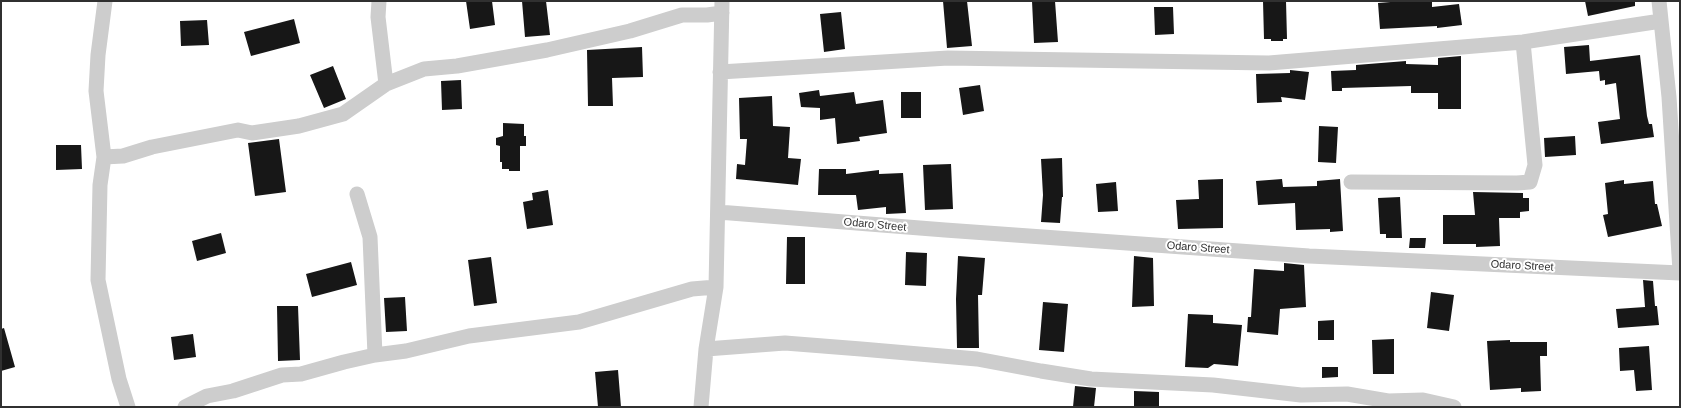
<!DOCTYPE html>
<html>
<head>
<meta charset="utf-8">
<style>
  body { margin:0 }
  #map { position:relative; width:1681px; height:408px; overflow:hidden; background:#fff; font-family:Arial,sans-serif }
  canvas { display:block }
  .frame { position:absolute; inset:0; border:2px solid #303030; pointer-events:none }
</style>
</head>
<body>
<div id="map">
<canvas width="1681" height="408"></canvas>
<div class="frame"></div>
</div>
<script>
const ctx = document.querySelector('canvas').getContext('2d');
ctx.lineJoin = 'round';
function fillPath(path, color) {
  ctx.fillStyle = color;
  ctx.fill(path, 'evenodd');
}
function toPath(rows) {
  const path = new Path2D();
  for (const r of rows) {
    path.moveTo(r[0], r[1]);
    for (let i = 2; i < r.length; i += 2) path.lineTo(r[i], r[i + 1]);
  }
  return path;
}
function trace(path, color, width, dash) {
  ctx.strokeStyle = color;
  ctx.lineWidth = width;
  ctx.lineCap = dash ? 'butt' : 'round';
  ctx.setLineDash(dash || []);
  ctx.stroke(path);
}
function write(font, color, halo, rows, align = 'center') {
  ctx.font = font + ' Arial,sans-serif';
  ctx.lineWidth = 4;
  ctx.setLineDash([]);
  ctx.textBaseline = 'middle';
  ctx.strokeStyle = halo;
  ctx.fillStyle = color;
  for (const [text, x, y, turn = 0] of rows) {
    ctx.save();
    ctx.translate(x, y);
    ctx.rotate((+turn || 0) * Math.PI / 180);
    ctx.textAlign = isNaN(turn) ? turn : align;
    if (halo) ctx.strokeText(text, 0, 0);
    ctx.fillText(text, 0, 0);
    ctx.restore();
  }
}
fillPath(toPath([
  [466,1,492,1,495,25,470,29],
  [522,1,546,1,550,35,525,37],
  [943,1,967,1,972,46,947,48],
  [1032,1,1055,1,1058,42,1034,43],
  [1263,1,1286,1,1287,39,1283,39,1283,41,1271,41,1271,39,1264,39],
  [1403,1,1432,1,1432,7,1459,4,1462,25,1437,28,1437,26,1380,29,1378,3],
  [1585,1,1635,1,1635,6,1588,16],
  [1154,7,1173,7,1174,34,1155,35],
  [841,12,845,49,824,52,820,14],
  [294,19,300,43,251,56,244,32],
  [207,20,209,45,181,46,180,21],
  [1589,45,1590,61,1640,55,1647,116,1649,124,1652,124,1654,137,1601,144,1598,122,1620,119,1616,83,1605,85,1605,80,1600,81,1599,71,1566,74,1564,47],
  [642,47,643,77,612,78,613,106,588,106,587,50],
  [1461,56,1461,109,1438,109,1438,93,1411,93,1411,86,1342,88,1342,91,1332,91,1331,71,1356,70,1356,65,1406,61,1406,64,1438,65,1438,58],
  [333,66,346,99,324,108,310,75],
  [1290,70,1309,72,1305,100,1281,97,1282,102,1257,103,1256,74,1290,73],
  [461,80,462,109,442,110,441,81],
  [980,85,984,111,963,115,959,88],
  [819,90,820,96,854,92,856,104,883,100,887,133,859,137,860,141,837,144,835,118,820,120,820,108,801,107,799,93],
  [901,92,921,92,921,118,901,118],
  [772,96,773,126,790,127,788,158,801,159,798,185,736,179,737,164,745,165,747,139,740,139,739,98],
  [503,123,524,124,524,136,526,136,526,146,520,146,520,171,509,171,509,169,502,169,502,162,500,162,500,146,496,145,496,138,503,136],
  [1319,126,1338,127,1336,163,1318,162],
  [1575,136,1576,155,1545,157,1544,138],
  [279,139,286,192,255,196,248,143],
  [56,145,81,145,82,169,56,170],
  [1062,158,1063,197,1062,197,1060,223,1041,222,1043,195,1041,159],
  [951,164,953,209,925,210,923,165],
  [819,169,846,169,846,174,879,170,879,174,903,173,906,213,886,214,886,207,858,210,856,195,818,195],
  [1223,179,1223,228,1178,229,1176,200,1199,199,1198,180],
  [1282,179,1283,187,1317,186,1317,181,1340,179,1343,231,1330,232,1330,229,1296,230,1295,203,1258,205,1256,181],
  [1624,180,1624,184,1653,181,1655,204,1657,204,1662,226,1608,237,1603,215,1608,214,1605,183],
  [1116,182,1118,211,1098,212,1096,184],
  [548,190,553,225,527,229,523,202,533,200,532,193],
  [1473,192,1523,193,1523,198,1529,198,1529,211,1520,212,1520,218,1499,218,1500,246,1476,247,1476,244,1443,244,1443,215,1475,215],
  [1400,197,1402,238,1386,238,1386,234,1380,234,1378,198],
  [221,233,226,253,197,261,192,241],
  [787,237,805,237,805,284,786,284],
  [1410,238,1426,238,1425,248,1409,248],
  [906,252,927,253,926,286,905,285],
  [958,256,985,258,982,295,978,295,979,348,957,348,956,299],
  [1134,256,1153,258,1154,306,1132,307],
  [491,257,497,303,474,306,468,260],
  [351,262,357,285,312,297,306,274],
  [1284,263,1304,265,1306,307,1280,309,1278,335,1247,332,1248,317,1251,317,1254,269,1284,271],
  [1643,280,1653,281,1655,306,1657,306,1659,325,1618,328,1616,309,1645,307],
  [1431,292,1454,295,1449,331,1427,328],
  [405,297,407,331,386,332,384,298],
  [1043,302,1068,304,1064,352,1039,350],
  [277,306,298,306,300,360,278,361],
  [1188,314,1213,315,1213,323,1242,325,1238,366,1214,364,1208,368,1185,367],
  [1334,320,1334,340,1318,340,1318,321],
  [4,328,15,367,1,371,1,329],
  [193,334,196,357,174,360,171,337],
  [1394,339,1394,374,1373,374,1372,340],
  [1510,340,1510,342,1547,342,1547,356,1540,356,1541,391,1521,392,1521,388,1490,390,1487,341],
  [1649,346,1652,390,1636,391,1634,370,1620,371,1619,348],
  [1322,367,1338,367,1338,377,1322,378],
  [618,370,621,407,598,407,595,372],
  [1075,386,1096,388,1094,407,1073,407],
  [1134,391,1159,392,1159,407,1134,407]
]), '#171717');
trace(toPath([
  [105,1,98,55,96,91,104,157,100,185,98,280,119,379,128,407],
  [379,1,378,17,386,84],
  [1659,1,1669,97,1680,271],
  [720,72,948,58,1269,63,1523,42,1661,21],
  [104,157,123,156,152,147,238,130,252,133,299,126,343,114,386,84,424,69,457,66,547,50,630,31,682,15,707,15,722,13],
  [1351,182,1517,183,1530,182,1535,165,1523,42],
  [357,194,370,237,375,355],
  [718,212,945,230,1309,256,1680,273],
  [706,349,785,343,861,349,977,359,1041,371,1091,379,1213,385,1301,395,1347,394,1388,401,1423,400,1454,407],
  [185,407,207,396,233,391,282,375,301,374,344,362,375,355,406,351,469,336,579,322,692,289,716,287],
  [701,407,706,349,716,287,722,1]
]), '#cdcdcd', 15);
write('11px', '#303030', '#fff', [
  ["Odaro Street",875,225,5],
  ["Odaro Street",1198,248,4],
  ["Odaro Street",1522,266,3]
]);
</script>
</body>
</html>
